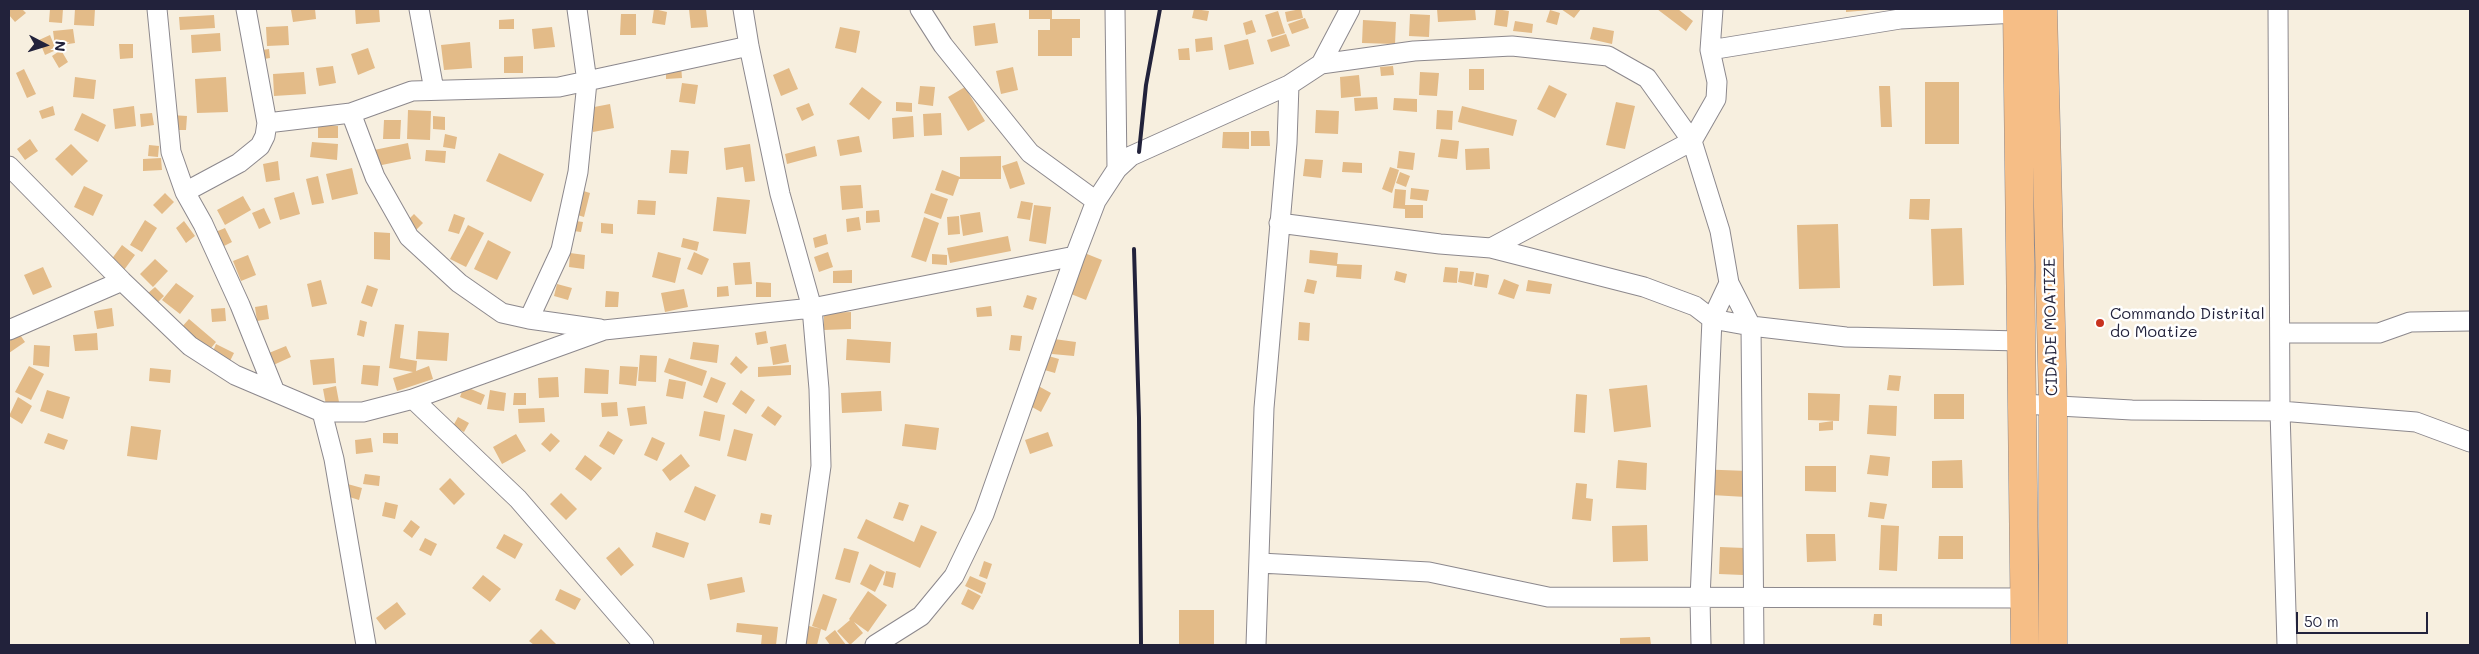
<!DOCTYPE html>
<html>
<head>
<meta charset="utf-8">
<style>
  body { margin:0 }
  #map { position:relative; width:2479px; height:654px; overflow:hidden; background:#f7efdf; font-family:Mali,sans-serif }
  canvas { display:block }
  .frame { position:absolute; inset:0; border:10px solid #22223b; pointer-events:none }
  .north { position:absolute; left:20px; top:20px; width:50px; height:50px; -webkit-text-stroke:4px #fff; paint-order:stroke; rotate:95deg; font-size:14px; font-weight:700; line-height:20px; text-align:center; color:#22223b }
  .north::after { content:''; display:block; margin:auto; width:18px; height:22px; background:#22223b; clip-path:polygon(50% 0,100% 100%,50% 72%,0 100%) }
  .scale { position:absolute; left:2296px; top:612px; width:132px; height:22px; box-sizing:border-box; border:2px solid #22223b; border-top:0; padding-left:6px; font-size:15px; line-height:18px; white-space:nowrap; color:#22223b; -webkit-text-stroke:4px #fff; paint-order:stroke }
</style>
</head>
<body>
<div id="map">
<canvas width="2479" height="654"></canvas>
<div class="frame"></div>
<div class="north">N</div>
<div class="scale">50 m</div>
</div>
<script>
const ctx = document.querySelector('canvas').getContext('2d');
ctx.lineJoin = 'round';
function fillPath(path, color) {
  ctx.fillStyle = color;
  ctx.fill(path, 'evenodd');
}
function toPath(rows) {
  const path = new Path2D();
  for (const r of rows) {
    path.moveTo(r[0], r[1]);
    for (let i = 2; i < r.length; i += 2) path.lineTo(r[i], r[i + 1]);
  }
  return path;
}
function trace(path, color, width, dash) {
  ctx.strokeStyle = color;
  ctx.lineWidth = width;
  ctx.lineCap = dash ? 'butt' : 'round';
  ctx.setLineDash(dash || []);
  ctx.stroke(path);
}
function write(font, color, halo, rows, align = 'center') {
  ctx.font = font + ' Mali,sans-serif';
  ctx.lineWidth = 5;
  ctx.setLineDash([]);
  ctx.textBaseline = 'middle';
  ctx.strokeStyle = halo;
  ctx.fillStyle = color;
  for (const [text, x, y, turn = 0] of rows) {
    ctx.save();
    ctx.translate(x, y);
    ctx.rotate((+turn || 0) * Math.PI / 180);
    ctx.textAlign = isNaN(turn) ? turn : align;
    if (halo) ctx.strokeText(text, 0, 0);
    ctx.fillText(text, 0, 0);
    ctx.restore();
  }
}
fillPath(toPath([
  [9,9,22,9,26,13,15,22,9,15],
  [50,9,63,9,62,23,49,22],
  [75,9,95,9,94,26,74,25],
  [315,9,316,19,293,22,291,10],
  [355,9,379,9,380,22,356,24],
  [654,9,667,12,665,25,652,23],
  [689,9,706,9,708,27,691,28],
  [1029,9,1052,9,1052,19,1080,19,1080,38,1072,38,1072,56,1038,56,1038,30,1050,30,1050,19,1029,19],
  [1194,9,1209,11,1207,21,1192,18],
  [1301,9,1303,18,1287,22,1285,12],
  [1437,9,1475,9,1476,20,1438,22],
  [1496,9,1509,11,1507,27,1494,25],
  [1561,9,1581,9,1574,18],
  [1657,9,1678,9,1693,21,1686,31],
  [1846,9,1870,9,1870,10,1846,12],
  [1550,10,1560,13,1557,25,1546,22],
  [1278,11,1285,33,1272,37,1265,15],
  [621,14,636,14,636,35,620,35],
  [1410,14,1430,15,1429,37,1409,36],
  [214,15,215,28,180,30,179,17],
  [1305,18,1309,28,1292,34,1288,24],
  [514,19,514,29,499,29,499,20],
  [1252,20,1256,32,1246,35,1243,23],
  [1363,20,1396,22,1395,44,1362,43],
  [1515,21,1533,24,1532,33,1513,31],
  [995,23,998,43,975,46,973,26],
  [288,26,289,45,267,46,266,27],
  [552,27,555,47,534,49,532,29],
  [840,27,860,31,856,53,835,48],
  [1593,27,1614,31,1612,44,1590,39],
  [73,29,75,43,55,46,53,31],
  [220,33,221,51,192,53,191,35],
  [1286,34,1290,46,1271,52,1267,40],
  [50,35,56,50,45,55,39,40],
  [1212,37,1213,50,1196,52,1195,39],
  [1248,39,1254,64,1229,70,1224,45],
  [470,42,472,68,444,70,441,45],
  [119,44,133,44,133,58,120,59],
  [368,48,375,68,358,75,351,54],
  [1189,48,1190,60,1179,60,1178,49],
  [269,49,270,58,258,60,256,51],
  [61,50,68,62,59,68,52,56],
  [523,56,523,73,504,73,504,57],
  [681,65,682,78,666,79,666,66],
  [333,66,336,83,319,86,316,68],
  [1393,66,1394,75,1381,76,1380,67],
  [1013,67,1018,90,1001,94,996,71],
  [789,68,798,89,781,96,773,75],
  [24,69,36,94,27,98,16,73],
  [1469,69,1484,69,1484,90,1469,90],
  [304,72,306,94,274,96,273,74],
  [1420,72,1439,73,1437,96,1419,95],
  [1359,75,1361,96,1341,98,1340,77],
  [75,77,96,80,94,99,73,97],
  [226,77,228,112,197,113,195,79],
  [1925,82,1959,82,1959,144,1925,144],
  [682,83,698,85,695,104,679,102],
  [1549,85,1567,94,1555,118,1537,109],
  [920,86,935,87,933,106,918,104],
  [1879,86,1890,86,1892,127,1881,127],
  [862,87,882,102,869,120,849,104],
  [965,87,985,121,968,131,948,97],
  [1377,97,1378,109,1355,111,1354,98],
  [1394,98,1417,99,1417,112,1393,110],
  [896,102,912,103,912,112,896,111],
  [1616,102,1635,106,1625,149,1606,145],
  [809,103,814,115,802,121,796,108],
  [610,104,614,128,593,132,589,108],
  [53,106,55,115,42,119,39,111],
  [134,106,136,126,115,129,113,109],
  [1462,106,1517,120,1513,136,1458,122],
  [408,110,431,111,430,140,407,139],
  [1316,110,1339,111,1338,134,1315,133],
  [1437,110,1453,111,1452,130,1436,129],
  [82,113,106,125,98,142,74,130],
  [152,113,154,125,141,127,140,114],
  [941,113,942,135,924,136,923,114],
  [171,115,187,116,186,130,170,130],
  [433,116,445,117,445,130,433,129],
  [913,116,914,137,893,139,892,118],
  [384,120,401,120,400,139,383,139],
  [318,125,338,126,338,138,318,138],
  [1251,131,1269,131,1270,146,1251,146],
  [1223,132,1249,132,1249,149,1222,148],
  [445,134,457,137,455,149,443,147],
  [859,136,862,152,840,156,837,140],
  [30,139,38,151,25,160,17,149],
  [1441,139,1459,141,1457,159,1438,157],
  [312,142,338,144,337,160,310,157],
  [408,143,411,159,377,166,374,150],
  [71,144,88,161,72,176,55,159],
  [750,144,755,181,745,182,743,167,726,170,724,148],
  [149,145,159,146,158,157,148,156],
  [815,146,817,156,787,164,785,154],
  [1489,148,1490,169,1466,170,1465,149],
  [426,150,446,151,445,163,425,161],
  [671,150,689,151,687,174,669,173],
  [1399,151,1415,153,1413,170,1397,168],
  [499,153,544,174,531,202,486,181],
  [1001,156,1001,179,959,179,953,196,935,190,942,170,960,177,960,157],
  [161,158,162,170,143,171,143,159],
  [1305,159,1323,160,1321,178,1303,176],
  [278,161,280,180,266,182,263,164],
  [1017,161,1025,184,1010,189,1002,166],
  [1343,162,1362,163,1362,173,1342,172],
  [1390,167,1399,170,1392,193,1382,189],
  [352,168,358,194,332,200,326,174],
  [1400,172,1410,176,1406,187,1396,183],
  [318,176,324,203,312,205,306,179],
  [861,185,863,208,842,210,840,186],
  [84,186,103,195,93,216,74,207],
  [1411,188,1429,190,1427,201,1410,199],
  [577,189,590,193,584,217,571,213],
  [1395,189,1406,190,1405,205,1423,205,1423,218,1405,218,1405,209,1393,208],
  [294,192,300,214,280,220,274,198],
  [165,193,174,202,162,214,153,205],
  [931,193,948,199,941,219,924,213],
  [243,196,251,210,225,225,217,210],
  [717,197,750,200,746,234,713,231],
  [1910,199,1930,199,1929,220,1909,219],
  [638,200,656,201,655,215,637,214],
  [1021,201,1033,203,1030,220,1017,218],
  [1034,205,1051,207,1046,244,1029,241],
  [264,208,271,223,259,229,252,213],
  [879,210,880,222,866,223,866,211],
  [980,212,983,232,963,236,960,215],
  [414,214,423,223,414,232,405,223],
  [454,214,465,218,459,234,448,231],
  [959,216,960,234,948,235,947,217],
  [859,217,861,230,847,232,846,219],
  [924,217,939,223,926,262,911,257],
  [145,220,157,228,142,252,130,245],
  [568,220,583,222,581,232,566,230],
  [184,221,195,236,186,243,176,228],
  [601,223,613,224,613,234,601,233],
  [1838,224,1840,288,1799,289,1797,225],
  [468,225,484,233,466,267,450,259],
  [225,228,232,242,220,248,213,233],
  [1962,228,1964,285,1933,286,1931,229],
  [374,232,390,233,390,260,374,259],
  [826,234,828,244,815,248,813,238],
  [1008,236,1011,251,950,263,947,248],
  [683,238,699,242,697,251,681,247],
  [488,240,511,252,497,280,474,269],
  [122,245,135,255,124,270,111,260],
  [1310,250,1338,253,1337,264,1362,265,1361,279,1336,277,1337,266,1309,263],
  [658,252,681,258,675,283,652,277],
  [694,252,709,259,702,275,687,269],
  [828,252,833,267,819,272,814,257],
  [1082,252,1102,260,1086,300,1066,292],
  [570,253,585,255,584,269,569,267],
  [932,254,947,255,947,265,932,264],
  [248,255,256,275,241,281,233,261],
  [155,259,168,271,153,287,140,274],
  [750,262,752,284,735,285,733,263],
  [43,267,52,287,33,295,24,275],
  [1445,267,1458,268,1457,283,1443,282],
  [852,270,852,283,833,283,833,271],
  [1396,271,1407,274,1405,283,1394,280],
  [1460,271,1474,272,1472,285,1458,282],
  [1476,273,1489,275,1487,288,1474,286],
  [1307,279,1317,281,1314,294,1304,292],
  [1504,279,1519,285,1514,299,1498,294],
  [321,280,327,304,312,307,307,284],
  [1528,280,1552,284,1550,294,1526,291],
  [756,282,771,283,771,297,756,297],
  [176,283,194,296,180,314,162,300],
  [557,284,572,288,568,300,554,296],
  [367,285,378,289,372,307,361,303],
  [728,286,729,296,717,297,717,287],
  [155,287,164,296,157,303,147,294],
  [684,289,688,307,665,312,661,293],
  [606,291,619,292,618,307,605,307],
  [1027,295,1037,298,1033,310,1023,307],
  [267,305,269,319,257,321,255,307],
  [991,306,992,316,977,317,976,308],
  [112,308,114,326,97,329,94,311],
  [225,308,226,321,212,322,211,309],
  [851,312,851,329,824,330,824,313],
  [189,319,216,342,207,353,180,329],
  [360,320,367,322,364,337,357,335],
  [1299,322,1310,323,1309,341,1298,340],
  [395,324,404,325,400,358,417,361,416,371,429,366,433,379,397,391,393,378,413,372,389,368],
  [16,329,25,342,9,353,9,334],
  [418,331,449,333,447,361,416,359],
  [766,331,768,343,757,345,755,333],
  [97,333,98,350,75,351,73,335],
  [1011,335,1022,336,1020,351,1009,350],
  [847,339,891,342,890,363,846,360],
  [1054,339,1076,342,1074,356,1052,354],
  [693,342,719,345,717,363,690,359],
  [216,344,234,353,228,365,211,356],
  [786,344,789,362,773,365,770,347],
  [34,345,50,346,49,367,33,365],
  [286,346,291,357,269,367,264,355],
  [640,355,657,356,656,382,638,381],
  [1045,355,1059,359,1055,373,1041,369],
  [736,356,748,367,741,374,730,364],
  [334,358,336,383,313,385,310,360],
  [669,358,707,371,702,386,664,372],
  [363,365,380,366,378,386,361,384],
  [791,365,791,375,758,377,758,367],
  [29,366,44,374,31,400,15,392],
  [620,366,638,367,636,386,619,384],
  [150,368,171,370,170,383,149,381],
  [585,368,609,370,608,394,584,393],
  [1889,375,1901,376,1899,391,1887,390],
  [558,377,559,397,539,398,538,378],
  [711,377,726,383,717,403,703,397],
  [669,379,686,382,683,399,666,396],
  [1033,383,1051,393,1041,412,1023,402],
  [1647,385,1651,427,1614,432,1609,389],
  [336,386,339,402,326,405,323,389],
  [464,386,485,395,481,405,460,397],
  [47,390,70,397,63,419,40,411],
  [490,390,506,393,504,411,487,409],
  [741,390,755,400,746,414,732,404],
  [881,391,882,411,842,413,841,393],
  [514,393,526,393,526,405,513,405],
  [1808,393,1840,394,1839,421,1808,420],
  [1576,394,1587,395,1585,433,1574,432],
  [1934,394,1964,394,1964,419,1934,419],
  [18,397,32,406,22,424,9,416],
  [617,402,618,416,602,417,601,403],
  [1869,405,1897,406,1896,436,1867,434],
  [645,406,647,424,630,426,627,408],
  [768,406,782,416,775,426,761,416],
  [544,408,545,422,519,423,518,409],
  [704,411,725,415,720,441,699,436],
  [458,417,469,423,464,432,453,426],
  [1833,421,1833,430,1819,431,1819,423],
  [905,424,939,428,936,450,902,446],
  [131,426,161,430,157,460,127,456],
  [734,429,753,434,746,461,727,456],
  [608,431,623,440,614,455,599,446],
  [1048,432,1053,446,1030,454,1025,440],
  [48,433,68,440,64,450,44,443],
  [383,433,398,433,398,444,383,443],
  [551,433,560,441,550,452,541,444],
  [516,434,526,451,502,464,493,447],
  [652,437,665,443,657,461,644,455],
  [371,438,373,452,356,454,355,440],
  [681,454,690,466,670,481,662,470],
  [585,455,602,468,591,481,575,469],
  [1870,455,1890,457,1888,476,1867,474],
  [1618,460,1647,463,1646,490,1616,488],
  [1962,460,1963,488,1932,488,1932,461],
  [1805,466,1836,466,1836,492,1805,491],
  [1695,469,1748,471,1746,497,1694,494],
  [365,474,380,476,379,486,363,484],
  [450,478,465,494,454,505,439,489],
  [344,483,362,488,359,500,340,494],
  [1576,483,1587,484,1586,498,1593,499,1591,521,1572,519],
  [695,486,716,495,705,521,684,512],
  [561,493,577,509,566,520,550,504],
  [385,502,398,505,395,519,382,516],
  [899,502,909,505,903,521,893,518],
  [1870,502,1887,504,1884,519,1868,517],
  [761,513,772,515,770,525,759,523],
  [866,519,914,542,921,525,937,532,920,568,857,538],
  [411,520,420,527,412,538,403,531],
  [1647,525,1648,561,1613,562,1612,526],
  [1881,525,1899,526,1897,571,1879,570],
  [656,532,689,543,684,558,652,547],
  [504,534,523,544,515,559,496,548],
  [1806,534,1835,534,1836,561,1807,562],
  [1939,536,1963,536,1963,559,1938,559],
  [425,538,437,544,431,556,419,550],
  [619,547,634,565,621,576,606,558],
  [1720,547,1745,548,1743,575,1719,574],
  [844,548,859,552,850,583,835,579],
  [984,561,992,564,987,579,979,576],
  [870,564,885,572,875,592,860,584],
  [886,571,896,573,893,588,883,585],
  [483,575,501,589,490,602,472,588],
  [970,576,986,583,982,594,965,586],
  [742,577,745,592,710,600,707,584],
  [560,589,581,599,575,610,555,600],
  [968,589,981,596,973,610,961,604],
  [868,591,887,605,868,632,854,622,863,633,850,645,837,631,850,620,849,619],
  [823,594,837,599,826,631,821,629,817,645,800,645,797,623,821,629,812,626],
  [397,602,406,614,385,630,376,618],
  [1179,610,1214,610,1214,645,1179,645],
  [1874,614,1882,614,1882,626,1873,625],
  [737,623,778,627,776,645,761,645,762,635,736,632],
  [541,629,557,645,534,645,529,641],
  [835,630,846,645,830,645,825,638],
  [1650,637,1651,645,1620,645,1620,638]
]), '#e3bb88');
const street = toPath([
  [157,9,171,152,185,192,203,224,240,305,275,392],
  [246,9,267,123],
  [419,9,434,90],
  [743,9,749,46,780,194,812,308,819,389,821,466,796,645],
  [920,9,943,45,1030,153,1096,201],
  [1115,9,1117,169],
  [2278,9,2280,411,2287,645],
  [1710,50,1900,19,2017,13],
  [1321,64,1414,51,1512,46,1608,56,1647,78,1692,141,1720,231,1729,283,1751,326,1754,645],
  [351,113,375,177,409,237,459,283,502,313,529,319,600,329],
  [9,166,122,281,190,346,235,375,322,412,363,412,413,399,604,330,812,308,1075,256],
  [185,192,239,163,260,146,265,136,267,123,351,113,412,91,559,87,749,46],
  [1279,223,1440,244,1491,248,1644,287,1695,306,1712,319,1751,326,1846,337,2020,341],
  [1491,248,1692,141,1716,99,1717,82,1710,50,1713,9],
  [529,319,561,250,578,172,587,82,577,9],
  [9,330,122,281],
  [2280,333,2379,333,2410,322,2470,321],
  [413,399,518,499,644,645],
  [2022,404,2132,410,2280,411,2416,422,2470,442],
  [322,412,334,459,366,645],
  [1260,563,1429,572,1548,597,2025,598],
  [875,645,921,616,954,576,984,514,1075,256,1096,201,1117,169,1131,156,1289,85,1321,64,1350,9],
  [1256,645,1264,408,1287,143,1289,85],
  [1701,645,1700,599,1712,319,1729,283]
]);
const highway = toPath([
  [2017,9,2025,645],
  [2043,9,2053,404,2053,645]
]);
trace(street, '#8c888d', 21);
trace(highway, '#8c888d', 29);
trace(street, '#fff', 19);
trace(highway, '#f6be86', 28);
trace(toPath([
  [1139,152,1146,85,1160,9],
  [1134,249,1139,418,1141,645]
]), '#22223b', 4);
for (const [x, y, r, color] of [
  [2100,323,5,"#c8321e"]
]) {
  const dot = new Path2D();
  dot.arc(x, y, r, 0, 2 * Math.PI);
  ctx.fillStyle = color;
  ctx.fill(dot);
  trace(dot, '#fff', 2);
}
write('16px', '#22223b', '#fff', [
  ["Commando Distrital",2110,314],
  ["do Moatize",2110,332]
], 'left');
write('16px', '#22223b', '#fff', [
  ["CIDADE MOATIZE",2051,327,-91]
]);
</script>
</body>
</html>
